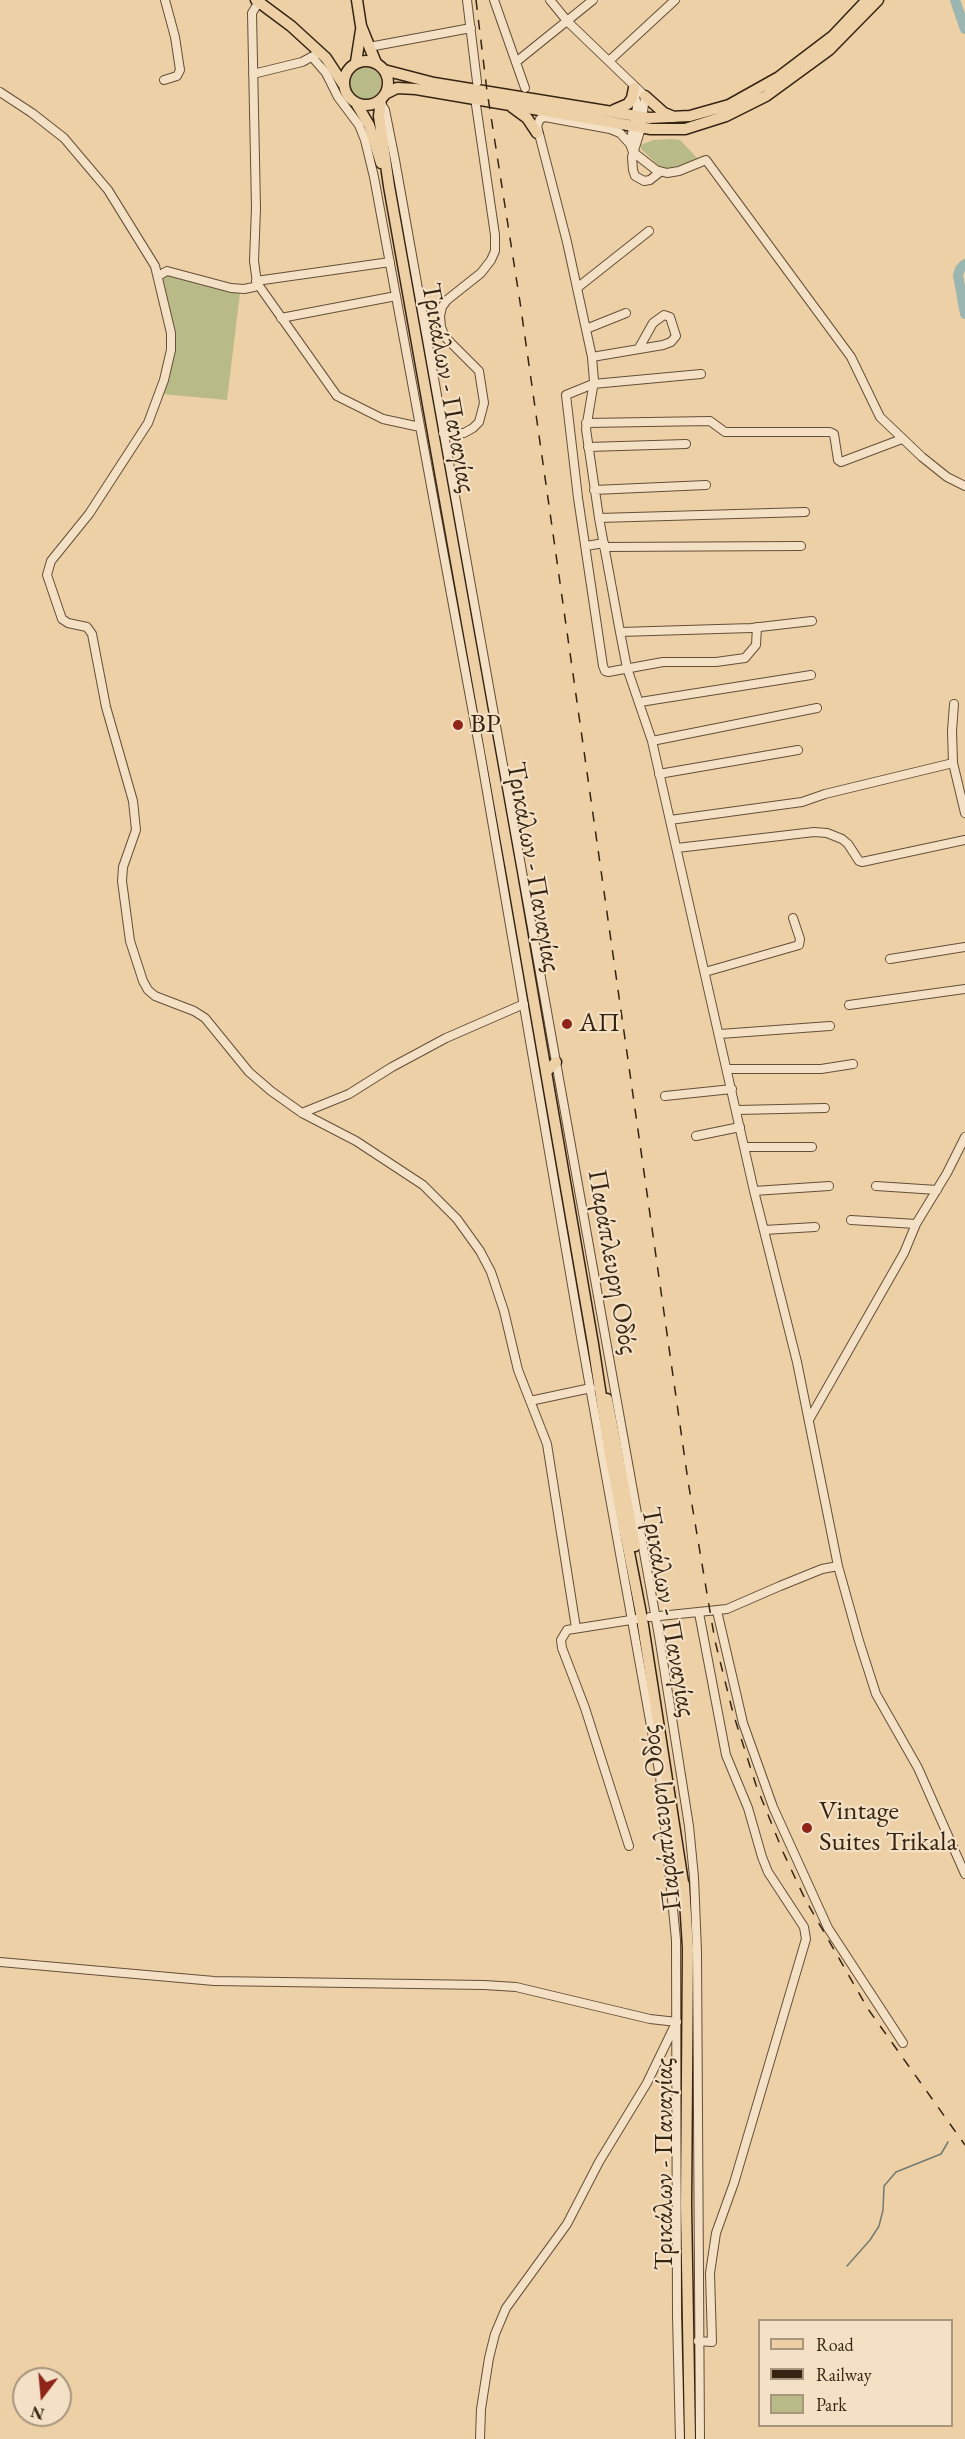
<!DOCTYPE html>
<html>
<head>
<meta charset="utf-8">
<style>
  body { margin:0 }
  #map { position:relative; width:965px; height:2439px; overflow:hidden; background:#edd0a6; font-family:"EB Garamond",serif }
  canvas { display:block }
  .legend { position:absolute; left:758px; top:2319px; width:195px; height:108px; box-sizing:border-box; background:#f3e0c5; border:2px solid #a7957e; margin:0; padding:8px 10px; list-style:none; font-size:18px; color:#362413 }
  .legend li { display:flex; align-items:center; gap:12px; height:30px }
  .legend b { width:30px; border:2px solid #a7957e }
  .north { position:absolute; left:12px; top:2367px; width:60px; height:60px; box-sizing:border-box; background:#f3e0c5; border:2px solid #a7957e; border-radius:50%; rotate:196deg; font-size:16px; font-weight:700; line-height:24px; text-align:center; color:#362413 }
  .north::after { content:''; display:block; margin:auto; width:21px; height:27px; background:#8f2418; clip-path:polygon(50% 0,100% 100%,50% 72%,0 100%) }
</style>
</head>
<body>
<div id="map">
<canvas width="965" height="2439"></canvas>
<ul class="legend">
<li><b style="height:8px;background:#edd0a6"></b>Road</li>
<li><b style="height:8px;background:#362413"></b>Railway</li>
<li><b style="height:16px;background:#b8bb87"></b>Park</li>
</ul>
<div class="north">N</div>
</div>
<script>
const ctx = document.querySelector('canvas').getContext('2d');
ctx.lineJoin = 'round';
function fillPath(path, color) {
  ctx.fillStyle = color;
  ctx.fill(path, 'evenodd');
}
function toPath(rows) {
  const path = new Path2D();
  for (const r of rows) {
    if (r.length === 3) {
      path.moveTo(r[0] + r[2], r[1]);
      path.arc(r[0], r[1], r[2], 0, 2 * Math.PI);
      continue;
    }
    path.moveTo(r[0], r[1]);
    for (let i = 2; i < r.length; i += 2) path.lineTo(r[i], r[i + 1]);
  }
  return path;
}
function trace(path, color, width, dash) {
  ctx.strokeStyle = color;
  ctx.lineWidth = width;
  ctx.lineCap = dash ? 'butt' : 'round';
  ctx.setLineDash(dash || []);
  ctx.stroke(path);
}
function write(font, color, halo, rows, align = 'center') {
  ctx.font = font + ' "EB Garamond",serif';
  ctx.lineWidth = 4.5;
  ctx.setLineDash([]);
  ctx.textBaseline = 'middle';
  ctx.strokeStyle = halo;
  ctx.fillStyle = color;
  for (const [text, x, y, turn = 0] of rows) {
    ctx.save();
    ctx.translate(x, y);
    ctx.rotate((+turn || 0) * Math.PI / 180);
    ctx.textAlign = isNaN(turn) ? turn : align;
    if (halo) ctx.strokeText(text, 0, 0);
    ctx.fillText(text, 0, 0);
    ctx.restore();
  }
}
fillPath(toPath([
  [365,83,16],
  [673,139,680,140,700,161,679,170,662,169,641,149,641,145,653,140],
  [168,275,240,293,227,400,162,394,172,358,162,279]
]), '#b8bb87');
trace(toPath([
  [847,2266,870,2240,879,2226,883,2210,884,2186,896,2172,941,2154,948,2142]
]), '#737b71', 1.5);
trace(toPath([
  [955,0,965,29],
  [965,264,960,269,958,275,965,314]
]), '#9bb5b0', 10);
const minor = toPath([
  [260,0,252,13,256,208,254,261,257,283,337,396,383,419,420,427],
  [467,0,477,82],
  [494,0,525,88],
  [550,0,568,22,645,96,641,128,632,157,633,170,635,176,644,181,650,180,660,172],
  [369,47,471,28],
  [313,58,326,73,338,97,359,125,365,140,374,177,480,751,581,1337,660,1776,676,1940,677,2315,680,2439],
  [609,61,675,0],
  [516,62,593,0],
  [253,74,302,62,315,55],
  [164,80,177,76,180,70,175,37,165,0],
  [634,89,637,107,630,144,633,152,656,170,667,173,679,171,706,160,851,357,880,417,922,457,947,477,965,486],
  [0,92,32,113,64,138,108,190,155,266,171,333,171,350,164,380,148,423,89,514,51,561,47,575,62,619,68,623,87,627,92,634,106,707,133,801,136,830,123,867,122,881,130,941,143,981,148,990,155,996,194,1011,205,1018,249,1072,271,1091,302,1113,356,1141,423,1185,457,1219,480,1251,491,1272,504,1311,518,1370,547,1444,576,1628],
  [380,102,385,110,395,160,556,1062,659,1636,689,1826,694,1877,697,1952,700,2439],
  [630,144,620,133,610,129,545,117,540,119,537,126,567,242,592,357,594,381,586,429,599,518,620,632,627,668,652,741,754,1191,797,1362,838,1566,859,1641,876,1694,918,1768,965,1874],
  [158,276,167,271,231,288,244,289,254,287],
  [256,281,390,262],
  [577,288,649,231],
  [281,318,396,296],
  [586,329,626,313],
  [592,357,663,345,671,342,676,336,670,317,664,315,653,323,639,348],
  [701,374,593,384,566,395,578,498,603,666,605,671,608,672,663,662,716,662,745,658,756,645,757,627],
  [586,423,710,421,725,432,830,432,834,434,838,460,841,462,902,439],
  [443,433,464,433,473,428,479,422,484,403,479,371,445,337,441,327,440,316,442,307,447,300,481,273,491,260,495,251,495,235,475,98],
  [588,447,686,444],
  [594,490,706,485],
  [599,518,805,512],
  [586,546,604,543],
  [604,547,801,546],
  [620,632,751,628,812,621],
  [640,702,811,675],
  [954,704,952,731,953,763,965,813],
  [652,741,817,708],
  [659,774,798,750],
  [670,820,802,802,825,794,953,763],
  [677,848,814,832,827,833,842,839,848,844,859,861,862,862,965,840],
  [890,959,965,947],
  [705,972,799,945,800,939,793,918],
  [849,1005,965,989],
  [720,1034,830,1026],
  [728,1069,821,1069,853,1064],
  [665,1096,732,1089],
  [737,1110,825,1108],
  [302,1113,349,1094,392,1067,446,1038,524,1004],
  [696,1136,740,1127],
  [745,1147,812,1147],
  [876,1186,937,1190],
  [754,1191,829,1186],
  [851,1220,916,1224],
  [764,1230,815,1227],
  [530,1401,591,1388],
  [810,1418,904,1253,916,1224,947,1173,965,1137],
  [717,1611,743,1723,773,1807,828,1928,903,2043],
  [650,1617,727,1609,780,1586,822,1569,838,1566],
  [629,1846,585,1708,562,1648,561,1640,567,1630,637,1619],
  [0,1962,214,1981,484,1985,516,1987,650,2019,677,2022],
  [698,2341,712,2342,710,2273,716,2233,734,2183,806,1939,804,1927,768,1872,762,1857,748,1808,726,1755,699,1613],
  [480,2439,481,2409,489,2358,495,2334,506,2308,567,2224,599,2162,647,2083,675,2025]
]);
const major = toPath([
  [256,0,291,26,326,58,343,84],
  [357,0,361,26,376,63],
  [366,83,22],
  [356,62,361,30],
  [384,70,434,83,649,118,690,116,729,105,779,77,833,36,867,0],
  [385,94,397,88,416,89,651,129,685,129,726,116,766,96,829,50,878,0],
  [645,96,664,113,674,117],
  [381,99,379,116,389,186,512,875,593,1344,610,1455,642,1619,684,1889],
  [356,103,369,125,381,163],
  [512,107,527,118,537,133],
  [614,110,628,104,632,98,634,88],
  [546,1072,556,1062],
  [607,1399,635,1546],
  [684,1884,688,1948,686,2206,690,2439]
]);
trace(minor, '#644f38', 10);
trace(major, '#362413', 13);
trace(minor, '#f3e0c5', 8);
trace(major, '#edd0a6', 10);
trace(toPath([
  [476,0,487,91,520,302,688,1481,715,1641,733,1713,756,1785,783,1852,805,1899,868,2009,965,2145]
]), '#362413', 1.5, [10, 10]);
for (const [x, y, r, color] of [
  [458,725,6,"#8f2418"],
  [567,1024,6,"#8f2418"],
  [807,1828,6,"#8f2418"]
]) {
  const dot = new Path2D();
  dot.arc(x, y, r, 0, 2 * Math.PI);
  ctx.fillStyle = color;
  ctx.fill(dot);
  trace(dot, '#f3e0c5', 2);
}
write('27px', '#362413', '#f3e0c5', [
  ["Τρικάλων - Παναγίας",448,388,80],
  ["Τρικάλων - Παναγίας",533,867,80],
  ["Παράπλευρη Οδός",612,1262,80],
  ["Τρικάλων - Παναγίας",668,1612,80],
  ["Παράπλευρη Οδός",662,1818,-97],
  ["Τρικάλων - Παναγίας",665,2164,-90]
]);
write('27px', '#362413', '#f3e0c5', [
  ["BP",470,725],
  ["ΑΠ",579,1024],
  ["Vintage",819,1812],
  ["Suites Trikala",819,1843]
], 'left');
</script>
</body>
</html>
